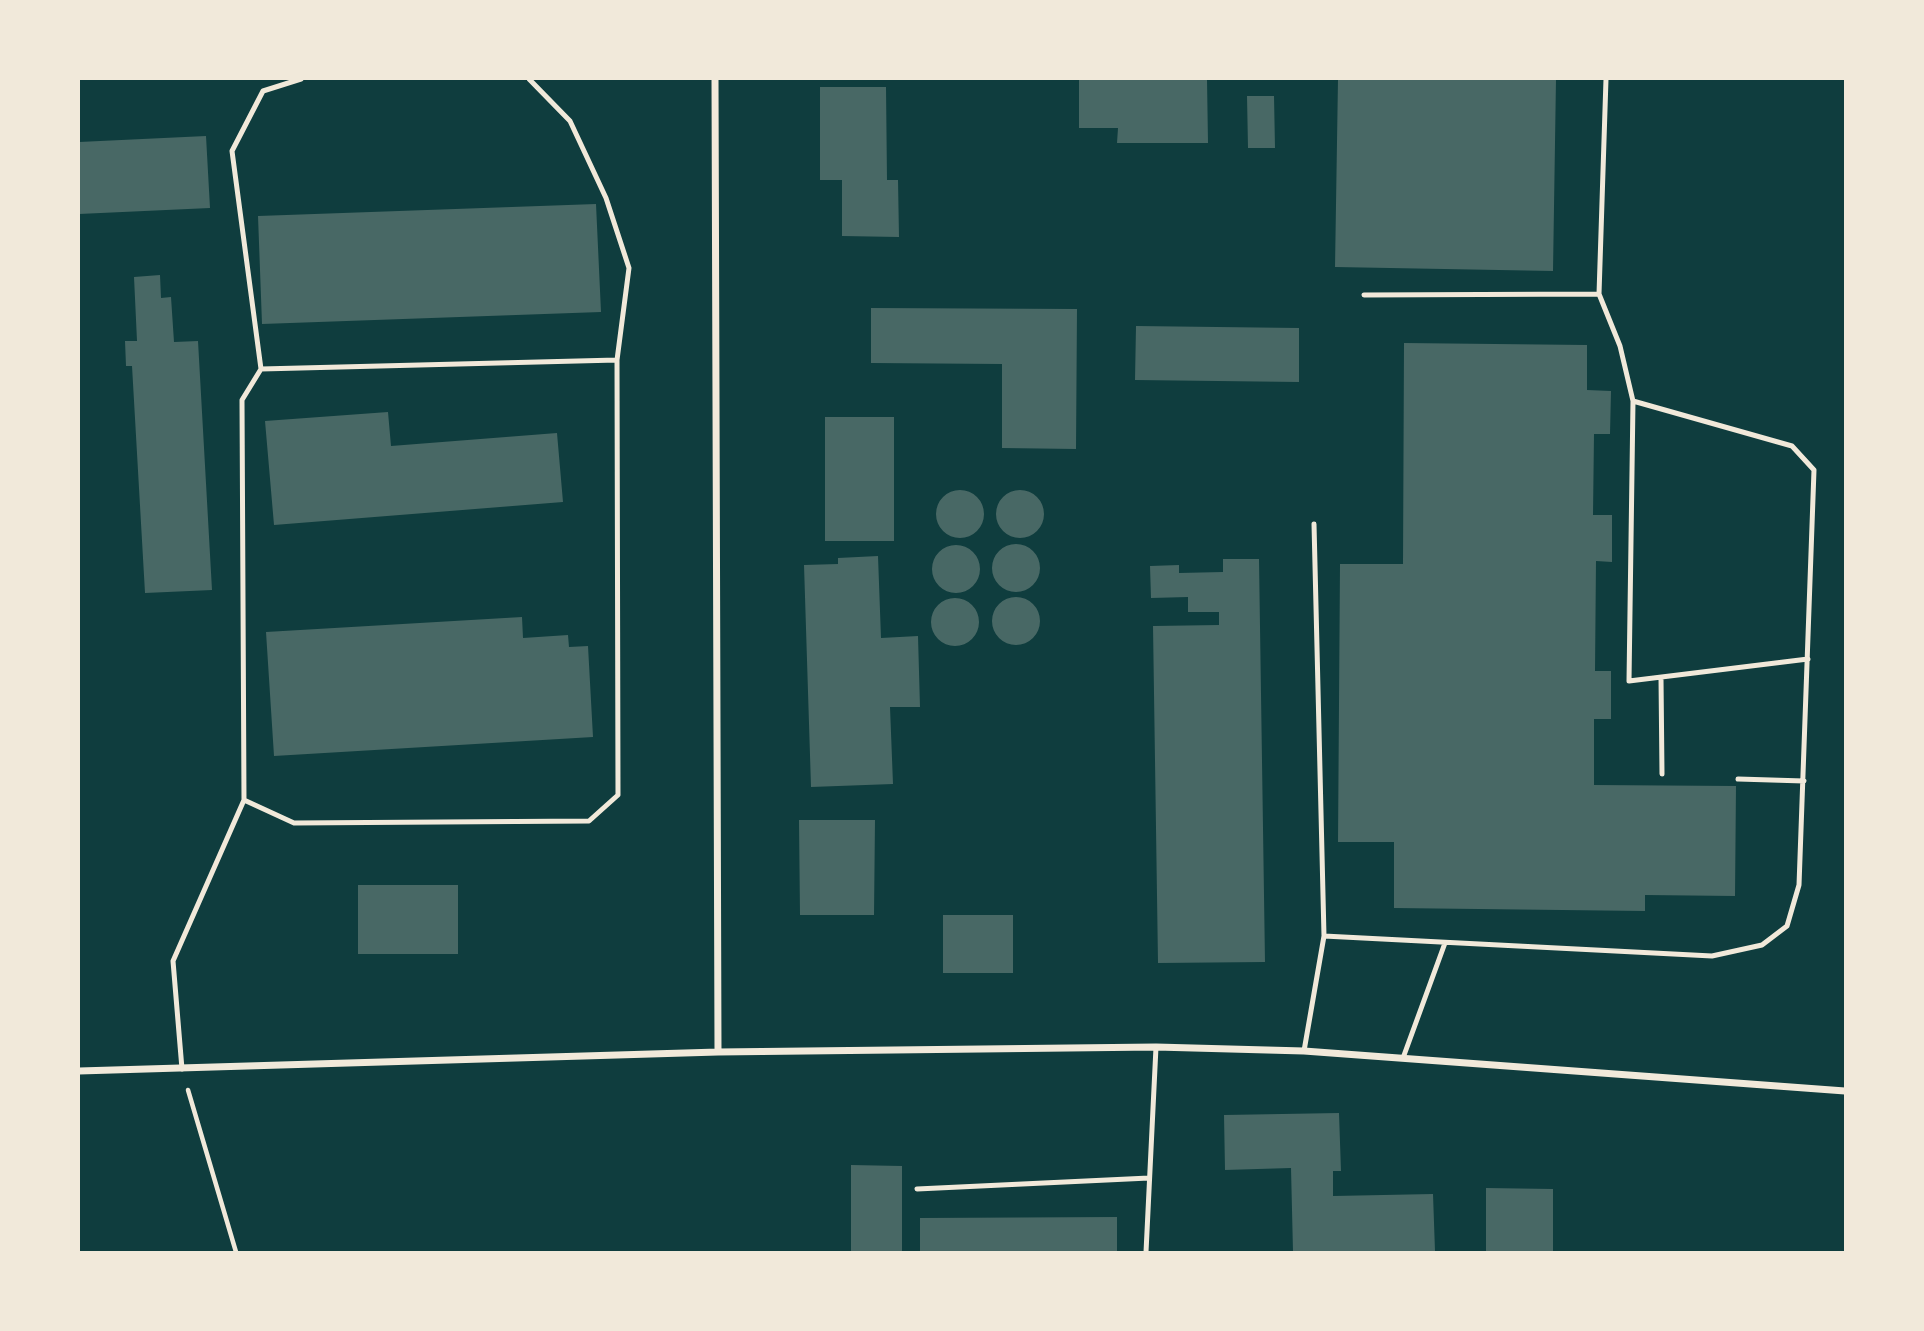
<!DOCTYPE html>
<html>
<head>
<meta charset="utf-8">
<style>
  body { margin:0 }
  #map { position:relative; width:1924px; height:1331px; overflow:hidden; background:#0f3d3e; font-family:"Source Sans 3",sans-serif }
  canvas { display:block }
  .frame { position:absolute; inset:0; border:80px solid #f1e9da; pointer-events:none }
</style>
</head>
<body>
<div id="map">
<canvas width="1924" height="1331"></canvas>
<div class="frame"></div>
</div>
<script>
const ctx = document.querySelector('canvas').getContext('2d');
ctx.lineJoin = 'round';
function fillPath(path, color) {
  ctx.fillStyle = color;
  ctx.fill(path, 'evenodd');
}
function toPath(rows) {
  const path = new Path2D();
  for (const r of rows) {
    if (r.length === 3) {
      path.moveTo(r[0] + r[2], r[1]);
      path.arc(r[0], r[1], r[2], 0, 2 * Math.PI);
      continue;
    }
    path.moveTo(r[0], r[1]);
    for (let i = 2; i < r.length; i += 2) path.lineTo(r[i], r[i + 1]);
  }
  return path;
}
function trace(path, color, width, dash) {
  ctx.strokeStyle = color;
  ctx.lineWidth = width;
  ctx.lineCap = dash ? 'butt' : 'round';
  ctx.setLineDash(dash || []);
  ctx.stroke(path);
}
fillPath(toPath([
  [1079,79,1207,79,1208,143,1117,143,1118,128,1079,128],
  [1338,79,1556,79,1553,271,1335,267],
  [820,87,886,87,887,180,898,180,899,237,842,236,842,180,820,180],
  [1247,96,1274,96,1275,148,1248,148],
  [206,136,210,208,79,214,79,142],
  [596,204,601,312,262,324,258,216],
  [160,275,161,298,171,297,174,342,198,341,212,590,145,593,132,366,126,366,125,341,137,341,134,277],
  [871,308,1077,309,1076,449,1002,448,1002,364,871,363],
  [1136,326,1299,328,1299,382,1135,380],
  [1404,343,1587,345,1587,390,1611,391,1610,434,1594,434,1593,515,1612,515,1612,562,1596,561,1595,671,1611,671,1611,719,1594,719,1594,785,1736,786,1735,896,1645,895,1645,911,1394,908,1394,842,1338,842,1340,564,1403,564],
  [388,412,391,446,557,433,563,502,274,525,265,421],
  [825,417,894,417,894,541,825,541],
  [960,514,24],
  [1020,514,24],
  [1016,568,24],
  [956,569,24],
  [878,556,881,638,918,636,920,707,890,707,893,784,811,787,804,565,838,564,838,558],
  [1223,559,1259,559,1265,962,1158,963,1153,626,1219,625,1219,612,1188,612,1188,597,1151,598,1150,566,1179,565,1179,573,1223,572],
  [1016,621,24],
  [955,622,24],
  [522,617,523,638,568,635,569,647,588,646,593,737,274,756,266,632],
  [799,820,875,820,874,915,800,915],
  [358,885,458,885,458,954,358,954],
  [943,915,1013,915,1013,973,943,973],
  [1339,1113,1341,1171,1333,1171,1333,1196,1433,1194,1435,1251,1293,1252,1291,1168,1225,1170,1224,1115],
  [851,1165,902,1166,902,1252,851,1252],
  [1486,1188,1553,1189,1553,1252,1486,1252],
  [1117,1217,1117,1252,920,1252,920,1218]
]), '#486865');
trace(toPath([
  [188,1090,236,1252]
]), '#f1e9da', 4.5);
trace(toPath([
  [1364,295,1599,294],
  [261,369,617,360],
  [1633,401,1629,681,1808,659],
  [1661,678,1662,774],
  [1738,779,1804,781],
  [244,800,294,823,589,821,618,795,617,360,629,268,606,198,570,121,529,79],
  [1324,936,1712,956,1762,945,1787,926,1799,885,1814,470,1792,446,1633,401,1620,346,1599,294,1606,79],
  [1304,1051,1324,936,1314,524],
  [1403,1058,1445,943],
  [182,1069,173,961,244,800,242,400,261,369,232,151,263,91,301,79],
  [917,1189,1149,1178],
  [1146,1252,1156,1047]
]), '#f1e9da', 5);
trace(toPath([
  [715,79,718,1052],
  [79,1071,718,1052,1156,1047,1304,1051,1845,1091]
]), '#f1e9da', 7);
</script>
</body>
</html>
